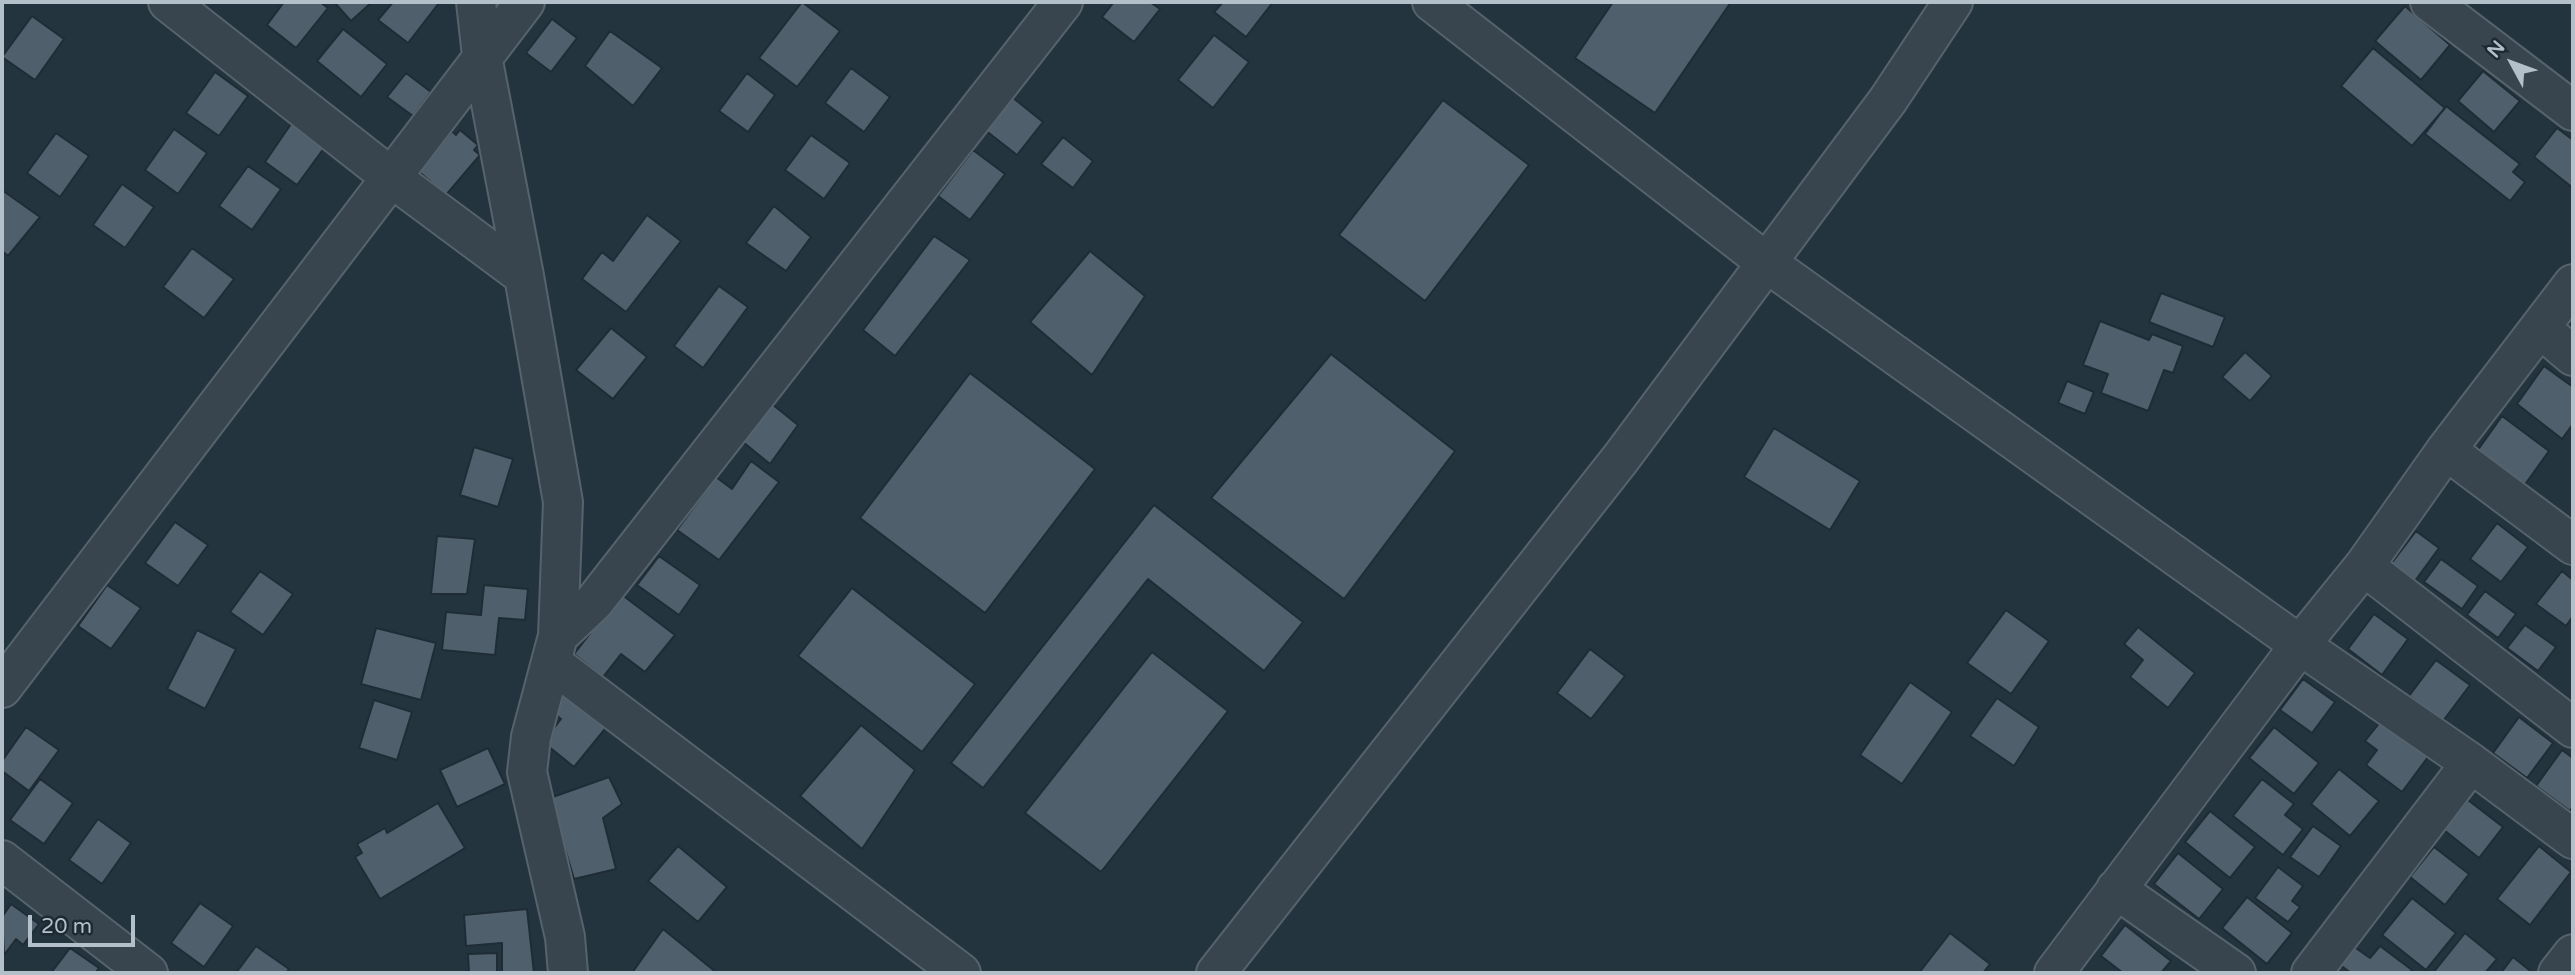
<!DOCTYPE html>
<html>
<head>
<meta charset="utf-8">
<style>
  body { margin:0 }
  #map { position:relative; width:2575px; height:975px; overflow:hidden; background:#24343e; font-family:"Varela Round",sans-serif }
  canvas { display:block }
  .frame { position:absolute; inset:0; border:4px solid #b4c0c9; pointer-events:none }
  .north { position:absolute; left:2477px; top:28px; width:70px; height:70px; -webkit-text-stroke:5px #1d2a33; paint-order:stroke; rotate:311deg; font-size:19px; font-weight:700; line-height:28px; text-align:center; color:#b4c0c9 }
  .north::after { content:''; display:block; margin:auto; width:24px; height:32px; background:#b4c0c9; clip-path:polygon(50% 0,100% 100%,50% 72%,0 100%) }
  .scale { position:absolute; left:28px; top:915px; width:107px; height:32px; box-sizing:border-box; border:4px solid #b4c0c9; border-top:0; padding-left:9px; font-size:21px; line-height:24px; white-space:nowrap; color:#b4c0c9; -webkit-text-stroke:5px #1d2a33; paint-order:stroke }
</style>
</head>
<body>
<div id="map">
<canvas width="2575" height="975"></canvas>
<div class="frame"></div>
<div class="north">N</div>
<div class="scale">20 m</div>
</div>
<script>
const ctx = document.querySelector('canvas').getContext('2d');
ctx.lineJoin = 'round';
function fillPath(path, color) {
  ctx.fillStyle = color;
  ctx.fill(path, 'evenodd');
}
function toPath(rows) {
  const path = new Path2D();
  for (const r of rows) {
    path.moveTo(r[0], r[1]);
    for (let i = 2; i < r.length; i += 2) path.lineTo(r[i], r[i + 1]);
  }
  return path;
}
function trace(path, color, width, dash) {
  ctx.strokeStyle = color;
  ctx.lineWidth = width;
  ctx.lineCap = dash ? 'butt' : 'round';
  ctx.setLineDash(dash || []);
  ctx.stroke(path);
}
const building = toPath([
  [284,2,320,2,328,8,296,48,267,25,284,2],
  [334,2,372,2,351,21,334,2],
  [393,2,437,2,439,3,408,43,378,20,393,2],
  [802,2,840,31,797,87,759,58,802,2],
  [1114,2,1150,2,1160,9,1134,42,1102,17,1114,2],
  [1223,2,1273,2,1246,37,1214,12,1223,2],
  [1613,2,1731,2,1655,113,1575,58,1613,2],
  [2405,6,2450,45,2421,80,2375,41,2405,6],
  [32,16,64,39,35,80,2,57,32,16],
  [552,19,577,38,551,72,526,53,552,19],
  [343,29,387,64,361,97,317,61,343,29],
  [610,31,662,68,633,106,585,66,610,31],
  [1214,35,1249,62,1213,108,1178,80,1214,35],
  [2373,48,2445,108,2412,146,2341,86,2373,48],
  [851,68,890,97,864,132,825,103,851,68],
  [2483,71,2520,101,2494,132,2458,101,2483,71],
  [215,72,248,96,219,136,186,113,215,72],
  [406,73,431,92,413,116,387,97,406,73],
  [747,73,775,95,748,132,719,111,747,73],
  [1012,97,1043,122,1017,155,985,130,1012,97],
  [1443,100,1529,165,1425,301,1339,235,1443,100],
  [2446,106,2520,164,2513,172,2525,182,2510,201,2425,134,2446,106],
  [293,121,327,144,297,185,265,162,293,121],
  [2557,128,2573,140,2573,188,2534,157,2557,128],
  [174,129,207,153,178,194,145,170,174,129],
  [460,130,478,145,474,150,480,155,446,195,418,171,452,131,456,135,460,130],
  [56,133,89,156,60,197,27,173,56,133],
  [811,135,850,163,824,199,785,170,811,135],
  [1063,137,1093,161,1073,188,1041,164,1063,137],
  [973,150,1005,174,970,220,938,196,973,150],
  [248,166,281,189,252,230,219,206,248,166],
  [122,184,154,207,125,248,93,225,122,184],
  [2,190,40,217,8,256,2,251,2,190],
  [774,206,811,237,786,271,746,243,774,206],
  [647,215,681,241,626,312,582,279,602,252,613,261,647,215],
  [934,236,970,260,895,356,863,330,934,236],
  [192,248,234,279,204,318,163,287,192,248],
  [1090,251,1145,296,1092,375,1030,322,1090,251],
  [719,286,748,307,703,368,674,346,719,286],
  [2161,293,2225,317,2213,347,2149,322,2161,293],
  [2100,321,2149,340,2152,334,2183,346,2173,373,2164,370,2148,411,2101,393,2108,374,2083,365,2100,321],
  [611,328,647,357,613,399,576,370,611,328],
  [2245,352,2272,376,2250,401,2222,377,2245,352],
  [1331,354,1455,451,1344,599,1211,498,1331,354],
  [2544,366,2573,387,2573,424,2562,439,2517,404,2544,366],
  [970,373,1095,469,985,613,860,518,970,373],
  [2067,381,2094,392,2085,414,2058,403,2067,381],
  [767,400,798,425,770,464,738,438,767,400],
  [2502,416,2549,451,2521,490,2475,454,2502,416],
  [1774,428,1860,481,1830,530,1744,477,1774,428],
  [474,447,513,459,498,507,460,495,474,447],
  [751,461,779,482,719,560,677,530,716,477,732,489,751,461],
  [1154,505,1303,622,1264,671,1148,579,983,788,951,763,1154,505],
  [175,522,208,545,178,586,145,563,175,522],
  [2497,523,2528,547,2501,582,2470,559,2497,523],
  [2416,531,2439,548,2412,585,2388,568,2416,531],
  [437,536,475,539,467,594,431,594,437,536],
  [659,556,700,585,679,615,637,585,659,556],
  [2441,559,2478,586,2462,609,2424,582,2441,559],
  [260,571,293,594,263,635,230,612,260,571],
  [2562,571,2573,580,2573,616,2566,626,2536,604,2562,571],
  [107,585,141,608,111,649,78,626,107,585],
  [484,585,528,589,525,620,499,618,495,655,442,650,446,612,481,615,484,585],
  [852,588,975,684,922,752,798,656,852,588],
  [2485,591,2516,614,2498,638,2467,615,2485,591],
  [621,594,675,635,645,672,621,654,603,677,574,654,621,594],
  [2006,610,2049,641,2011,694,1967,663,2006,610],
  [2374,614,2408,639,2382,675,2348,649,2374,614],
  [2525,625,2556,647,2538,671,2507,648,2525,625],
  [2138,627,2195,673,2168,708,2130,677,2143,660,2124,644,2138,627],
  [376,628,436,643,421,700,361,684,376,628],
  [197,630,236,649,205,709,167,689,197,630],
  [1590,649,1625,676,1591,719,1557,693,1590,649],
  [1152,652,1228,711,1101,872,1025,813,1152,652],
  [2436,660,2470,685,2443,721,2409,696,2436,660],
  [2303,679,2335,702,2312,733,2280,710,2303,679],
  [1910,682,1952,712,1902,784,1860,755,1910,682],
  [565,689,609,724,574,767,543,742,561,719,549,709,565,689],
  [1997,698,2039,727,2014,766,1970,736,1997,698],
  [374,700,412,712,397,760,359,748,374,700],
  [2519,717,2553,743,2527,778,2493,753,2519,717],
  [2381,721,2428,757,2402,792,2366,765,2377,750,2365,741,2381,721],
  [861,725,915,770,862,849,800,796,861,725],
  [26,727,59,750,29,791,2,771,2,761,26,727],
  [2274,727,2319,763,2294,794,2249,758,2274,727],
  [488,748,505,784,457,807,440,770,488,748],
  [2562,750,2573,758,2573,806,2570,811,2536,786,2562,750],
  [2339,769,2379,801,2350,836,2311,804,2339,769],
  [609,777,622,804,603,818,616,869,574,879,550,798,609,777],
  [40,779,73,803,44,844,10,820,40,779],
  [2262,779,2294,804,2285,815,2303,829,2283,855,2233,816,2262,779],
  [2468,800,2503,827,2479,858,2444,830,2468,800],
  [438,803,465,848,380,899,355,857,362,853,357,844,385,828,387,833,438,803],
  [2210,811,2255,847,2230,878,2185,842,2210,811],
  [98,819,131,843,102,884,69,860,98,819],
  [2313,826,2341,846,2319,877,2290,857,2313,826],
  [678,846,727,887,698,922,648,881,678,846],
  [2539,846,2571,872,2530,925,2497,899,2539,846],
  [2434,847,2469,874,2445,905,2410,877,2434,847],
  [2178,853,2223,889,2199,919,2154,884,2178,853],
  [2278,867,2303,886,2292,901,2300,907,2288,922,2255,898,2278,867],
  [2247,897,2292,933,2267,964,2222,928,2247,897],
  [2412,898,2456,933,2426,970,2382,935,2412,898],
  [200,903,233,926,204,967,171,943,200,903],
  [11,904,39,924,23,945,16,939,4,955,2,917,11,904],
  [527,909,534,973,502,973,502,943,466,946,464,915,527,909],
  [2125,925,2171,961,2161,973,2123,973,2101,956,2125,925],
  [663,929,717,973,632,973,663,929],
  [1950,933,1990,964,1983,973,1919,973,1950,933],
  [2465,933,2497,959,2485,973,2433,973,2465,933],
  [256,946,289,969,286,973,236,973,256,946],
  [2353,946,2370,958,2380,946,2412,970,2409,973,2351,973,2339,964,2353,946],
  [70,948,99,968,95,973,51,973,70,948],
  [497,953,497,973,469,973,468,954,497,953],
  [2513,957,2533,973,2501,973,2513,957]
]);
fillPath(building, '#4f5f6c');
trace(building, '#1f2c35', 2);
const minor = toPath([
  [168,2,392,178,524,276],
  [476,2,482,56,524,276,563,502,558,636,531,737,527,772,565,937,568,973],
  [1432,2,1767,263,2300,645,2471,763,2573,839],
  [2430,2,2573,111],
  [2540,328,2573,356],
  [2446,450,2573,545],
  [2364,566,2573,728],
  [558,636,594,602,1063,2],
  [552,663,961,973],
  [2,688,525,2],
  [2,860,148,973],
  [2116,889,2236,973],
  [1216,973,1621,458,1888,100,1953,2],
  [2054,973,2300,645,2364,566,2446,450,2573,284],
  [2311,973,2471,763],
  [2558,973,2573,954]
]);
trace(minor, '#56636c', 42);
trace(minor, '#38454e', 38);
</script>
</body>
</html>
